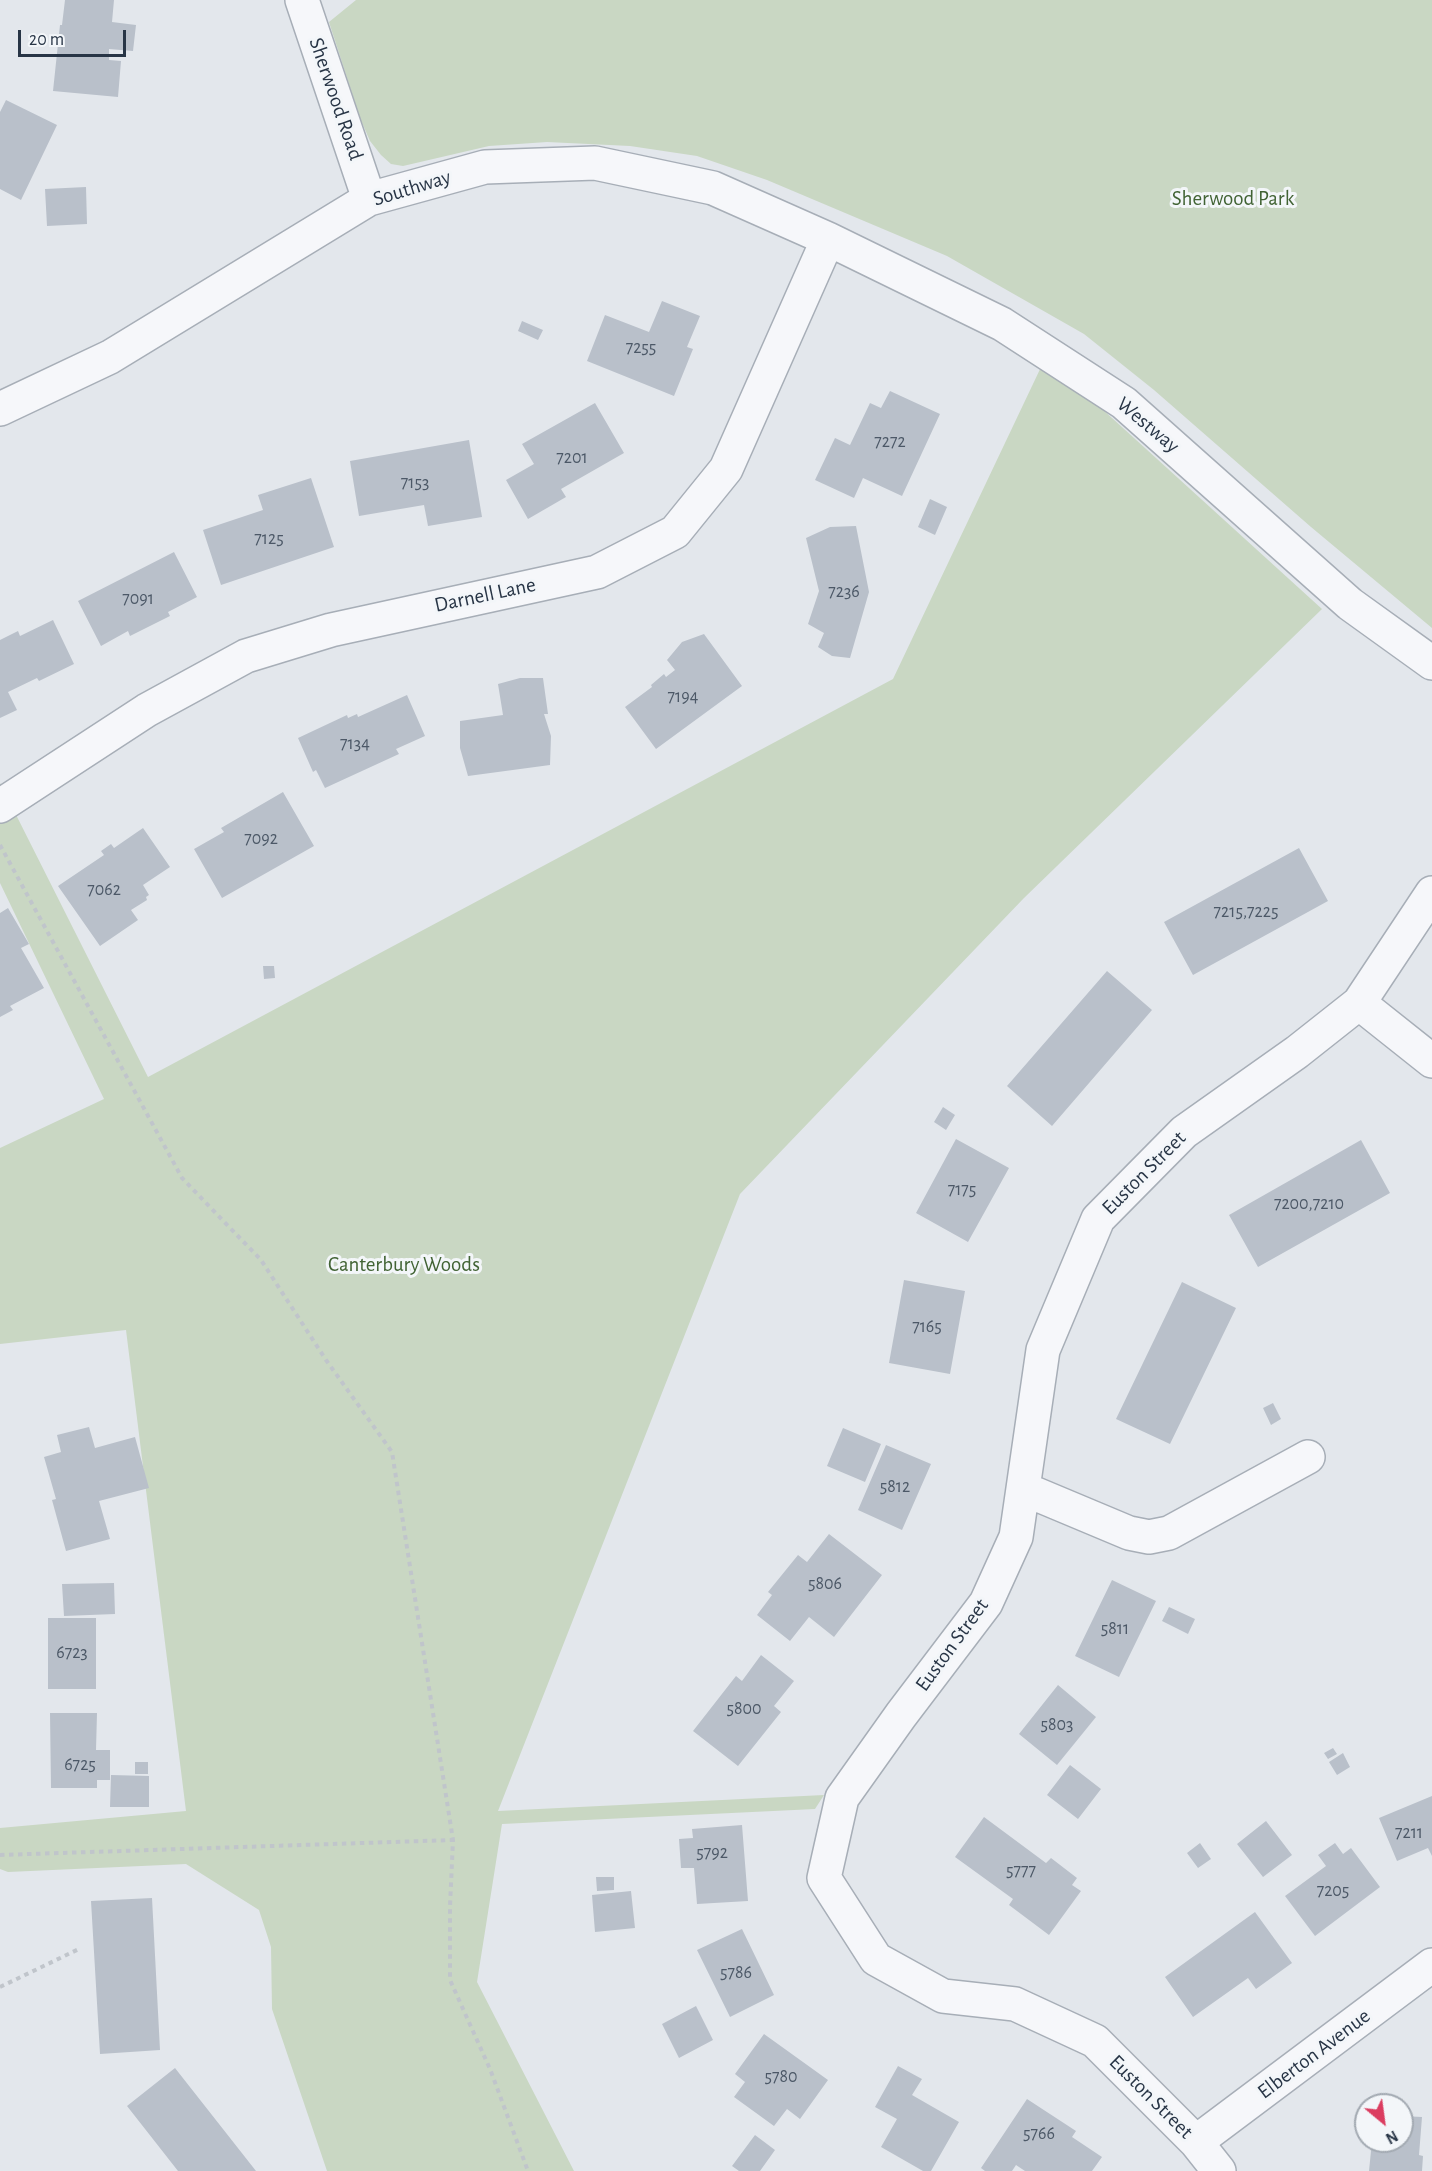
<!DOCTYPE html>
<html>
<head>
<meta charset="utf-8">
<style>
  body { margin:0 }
  #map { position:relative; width:1432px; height:2171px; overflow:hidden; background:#e3e7ec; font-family:"Alegreya Sans",sans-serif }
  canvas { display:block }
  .north { position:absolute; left:1354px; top:2093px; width:60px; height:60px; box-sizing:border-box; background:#f3f6f9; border:2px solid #a2a9b1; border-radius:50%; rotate:151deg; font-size:16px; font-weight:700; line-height:24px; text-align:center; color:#283546 }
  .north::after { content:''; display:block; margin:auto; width:21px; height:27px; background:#db3d60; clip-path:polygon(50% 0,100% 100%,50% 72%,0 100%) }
  .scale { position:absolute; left:18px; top:30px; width:108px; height:27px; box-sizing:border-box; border:3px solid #283546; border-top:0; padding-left:8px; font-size:18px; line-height:21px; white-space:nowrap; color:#283546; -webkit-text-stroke:4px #f3f6f9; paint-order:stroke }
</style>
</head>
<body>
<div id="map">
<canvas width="1432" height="2171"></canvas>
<div class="north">N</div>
<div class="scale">20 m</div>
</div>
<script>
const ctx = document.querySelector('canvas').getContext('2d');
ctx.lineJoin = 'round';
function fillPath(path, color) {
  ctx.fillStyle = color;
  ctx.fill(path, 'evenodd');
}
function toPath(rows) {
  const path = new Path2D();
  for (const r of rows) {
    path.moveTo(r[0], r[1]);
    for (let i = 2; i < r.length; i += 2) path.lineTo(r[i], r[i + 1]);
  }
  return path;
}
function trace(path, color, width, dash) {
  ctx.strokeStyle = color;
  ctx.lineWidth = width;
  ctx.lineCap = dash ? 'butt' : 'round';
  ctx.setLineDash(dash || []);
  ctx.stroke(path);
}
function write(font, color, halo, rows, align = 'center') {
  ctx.font = font + ' "Alegreya Sans",sans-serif';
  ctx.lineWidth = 6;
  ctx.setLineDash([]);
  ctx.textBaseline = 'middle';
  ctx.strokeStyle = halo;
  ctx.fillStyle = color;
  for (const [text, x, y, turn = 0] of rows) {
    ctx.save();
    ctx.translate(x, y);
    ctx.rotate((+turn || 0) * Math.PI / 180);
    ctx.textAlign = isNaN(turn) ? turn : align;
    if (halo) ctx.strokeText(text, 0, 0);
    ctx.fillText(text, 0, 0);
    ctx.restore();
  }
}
fillPath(toPath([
  [356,0,1432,0,1432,628,1311,527,1154,390,1084,334,947,256,767,180,697,156,630,146,547,142,489,146,403,166,391,164,381,155,370,141,360,118,329,22],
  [1042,365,1101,408,1322,609,1024,898,740,1194,498,1811,824,1795,815,1809,502,1824,477,1982,574,2171,327,2171,272,2009,271,1947,259,1910,186,1864,8,1872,0,1869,0,1828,186,1811,126,1330,0,1344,0,1148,104,1099,0,883,0,783,148,1077,893,679]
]), '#c9d7c3');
fillPath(toPath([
  [65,0,114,0,112,22,136,25,133,51,109,49,109,60,121,61,118,97,53,91,60,25,62,25],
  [6,100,57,125,21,200,0,189,0,112],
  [86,187,87,224,47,226,45,189],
  [662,301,700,316,687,347,693,349,674,396,587,361,605,315,649,332],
  [522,321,543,330,538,340,518,331],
  [890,391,940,414,902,496,863,478,854,498,815,480,835,438,850,445,870,403,881,408],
  [595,403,624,453,561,489,566,497,528,519,506,480,534,464,522,444],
  [469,440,482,517,428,526,424,505,359,516,350,461],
  [311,478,334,547,221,585,203,530,263,510,258,495],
  [930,499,947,507,935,535,918,527],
  [856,526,869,592,850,658,832,656,818,647,824,633,808,624,819,591,806,538,830,527],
  [174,552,197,597,168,612,170,616,130,636,128,631,101,646,78,601],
  [53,620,74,664,39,681,37,678,8,692,17,710,0,718,0,640,18,631,20,636],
  [704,634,742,686,656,749,625,707,652,687,651,685,664,674,666,677,675,670,667,660,682,642],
  [520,678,543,678,548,714,544,714,551,736,550,765,468,776,460,748,460,721,503,715,498,684],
  [407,695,425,736,396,749,399,754,325,788,316,770,313,772,298,738,347,715,348,718,357,714,358,717],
  [283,792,314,846,222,898,194,849,224,832,221,828],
  [143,828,170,867,143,885,149,895,146,897,147,900,131,910,138,920,100,946,58,886,104,855,101,851,111,844,114,848],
  [1299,848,1328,901,1193,975,1164,922],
  [8,908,29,944,21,948,44,988,10,1006,13,1010,0,1017,0,913],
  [263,966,274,966,275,978,264,979],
  [1107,971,1152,1010,1052,1126,1007,1086],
  [943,1107,955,1115,946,1130,934,1122],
  [956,1139,1009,1168,968,1242,916,1213],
  [1361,1140,1390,1193,1258,1267,1229,1215],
  [904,1280,965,1291,950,1374,889,1363],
  [1182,1282,1236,1308,1170,1444,1116,1419],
  [1273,1403,1281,1419,1271,1425,1263,1408],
  [89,1427,95,1448,135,1437,149,1488,99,1501,110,1539,66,1551,52,1500,56,1499,44,1457,61,1452,57,1435],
  [843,1428,881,1444,865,1482,827,1466],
  [886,1445,931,1464,902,1530,858,1510],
  [829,1534,882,1575,834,1637,809,1617,790,1641,757,1615,772,1595,768,1592,798,1555,807,1562],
  [1112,1580,1156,1601,1119,1677,1075,1656],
  [114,1583,115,1614,64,1616,62,1584],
  [1169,1607,1195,1619,1188,1634,1162,1621],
  [48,1618,96,1618,96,1689,48,1689],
  [761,1655,794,1681,774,1706,781,1712,738,1766,693,1731,736,1676,742,1681],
  [1058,1685,1096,1717,1057,1765,1019,1734],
  [50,1713,97,1713,96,1750,110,1750,110,1780,97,1780,97,1788,51,1788],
  [1333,1748,1337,1754,1328,1759,1324,1753],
  [1343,1753,1350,1767,1337,1775,1329,1762],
  [135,1762,148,1762,148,1774,135,1774],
  [1070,1765,1101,1789,1078,1819,1047,1795],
  [111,1775,149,1776,149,1807,110,1807],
  [1432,1796,1432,1856,1428,1848,1397,1861,1379,1818],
  [984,1817,1046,1863,1051,1858,1077,1878,1072,1885,1081,1891,1049,1935,1009,1905,1013,1899,955,1857],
  [1266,1821,1292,1855,1263,1877,1237,1844],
  [742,1825,748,1901,697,1904,694,1868,681,1868,679,1839,693,1838,692,1829],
  [1200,1843,1211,1859,1198,1868,1187,1853],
  [1335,1843,1343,1854,1351,1848,1380,1887,1315,1936,1285,1896,1326,1866,1318,1855],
  [596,1877,614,1877,614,1890,597,1891],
  [631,1891,635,1928,595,1932,592,1895],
  [152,1898,160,2050,100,2054,91,1901],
  [1255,1912,1292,1963,1256,1989,1248,1978,1193,2017,1165,1977],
  [742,1929,774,1995,730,2017,697,1950],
  [696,2006,713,2040,679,2058,662,2024],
  [764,2034,828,2080,800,2119,787,2109,774,2126,734,2097,745,2082,735,2074],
  [898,2066,922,2079,912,2095,959,2122,931,2171,923,2171,881,2147,897,2119,875,2107],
  [175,2068,256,2171,178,2171,127,2106],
  [1027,2099,1076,2131,1072,2137,1102,2157,1092,2171,1025,2171,1016,2165,1012,2171,985,2171,981,2168],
  [1402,2116,1422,2117,1419,2155,1423,2156,1422,2171,1369,2171,1372,2141,1402,2141],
  [755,2135,775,2150,760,2171,739,2171,732,2166]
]), '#b9c0ca');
const minor = toPath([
  [302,0,369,199],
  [0,409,110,357,369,199,485,167,595,163,713,188,828,239,1002,324,1124,403,1350,604,1432,663],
  [0,806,147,710,246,656,331,630,597,572,675,532,726,469,828,239],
  [1359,1003,1432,1061],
  [1024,1489,1129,1533,1149,1537,1169,1533,1308,1457],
  [1196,2142,1432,1965],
  [1219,2171,1196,2142,1095,2041,1015,2004,943,1996,876,1959,824,1878,842,1798,901,1715,986,1603,1016,1537,1043,1350,1098,1219,1184,1132,1297,1052,1359,1003,1432,893]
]);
trace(minor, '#a7aeb7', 36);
trace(toPath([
  [0,845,182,1178,261,1260,326,1360,392,1452,453,1840,450,1906,450,1980,490,2069,528,2171],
  [0,1855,453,1840],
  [0,1987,81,1948]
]), '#c0c5cb', 4, [4.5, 4.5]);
trace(minor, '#f6f7fa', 33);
write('18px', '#4c5867', null, [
  ["7255",641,348],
  ["7272",890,442],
  ["7201",572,458],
  ["7153",415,483],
  ["7125",269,539],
  ["7236",844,592],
  ["7091",138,599],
  ["7194",683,697],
  ["7134",355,744],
  ["7092",261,839],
  ["7062",104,890],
  ["7215,7225",1246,912],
  ["7175",962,1190],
  ["7200,7210",1309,1204],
  ["7165",927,1327],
  ["5812",895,1487],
  ["5806",825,1584],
  ["5811",1115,1629],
  ["6723",72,1653],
  ["5800",744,1709],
  ["5803",1057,1725],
  ["6725",80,1765],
  ["7211",1409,1833],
  ["5792",712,1853],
  ["5777",1021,1871],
  ["7205",1333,1891],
  ["5786",736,1973],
  ["5780",781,2077],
  ["5766",1039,2134]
]);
write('21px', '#283546', '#f3f6f9', [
  ["Sherwood Road",336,99,71],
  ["Southway",412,188,-17],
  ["Westway",1148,425,40],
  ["Darnell Lane",485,595,-12],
  ["Euston Street",1144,1173,-45],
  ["Euston Street",952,1645,-54],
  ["Elberton Avenue",1314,2054,-37],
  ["Euston Street",1151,2097,45]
]);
write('21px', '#416334', '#f3f6f9', [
  ["Sherwood Park",1233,199],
  ["Canterbury Woods",404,1265]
]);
</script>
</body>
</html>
